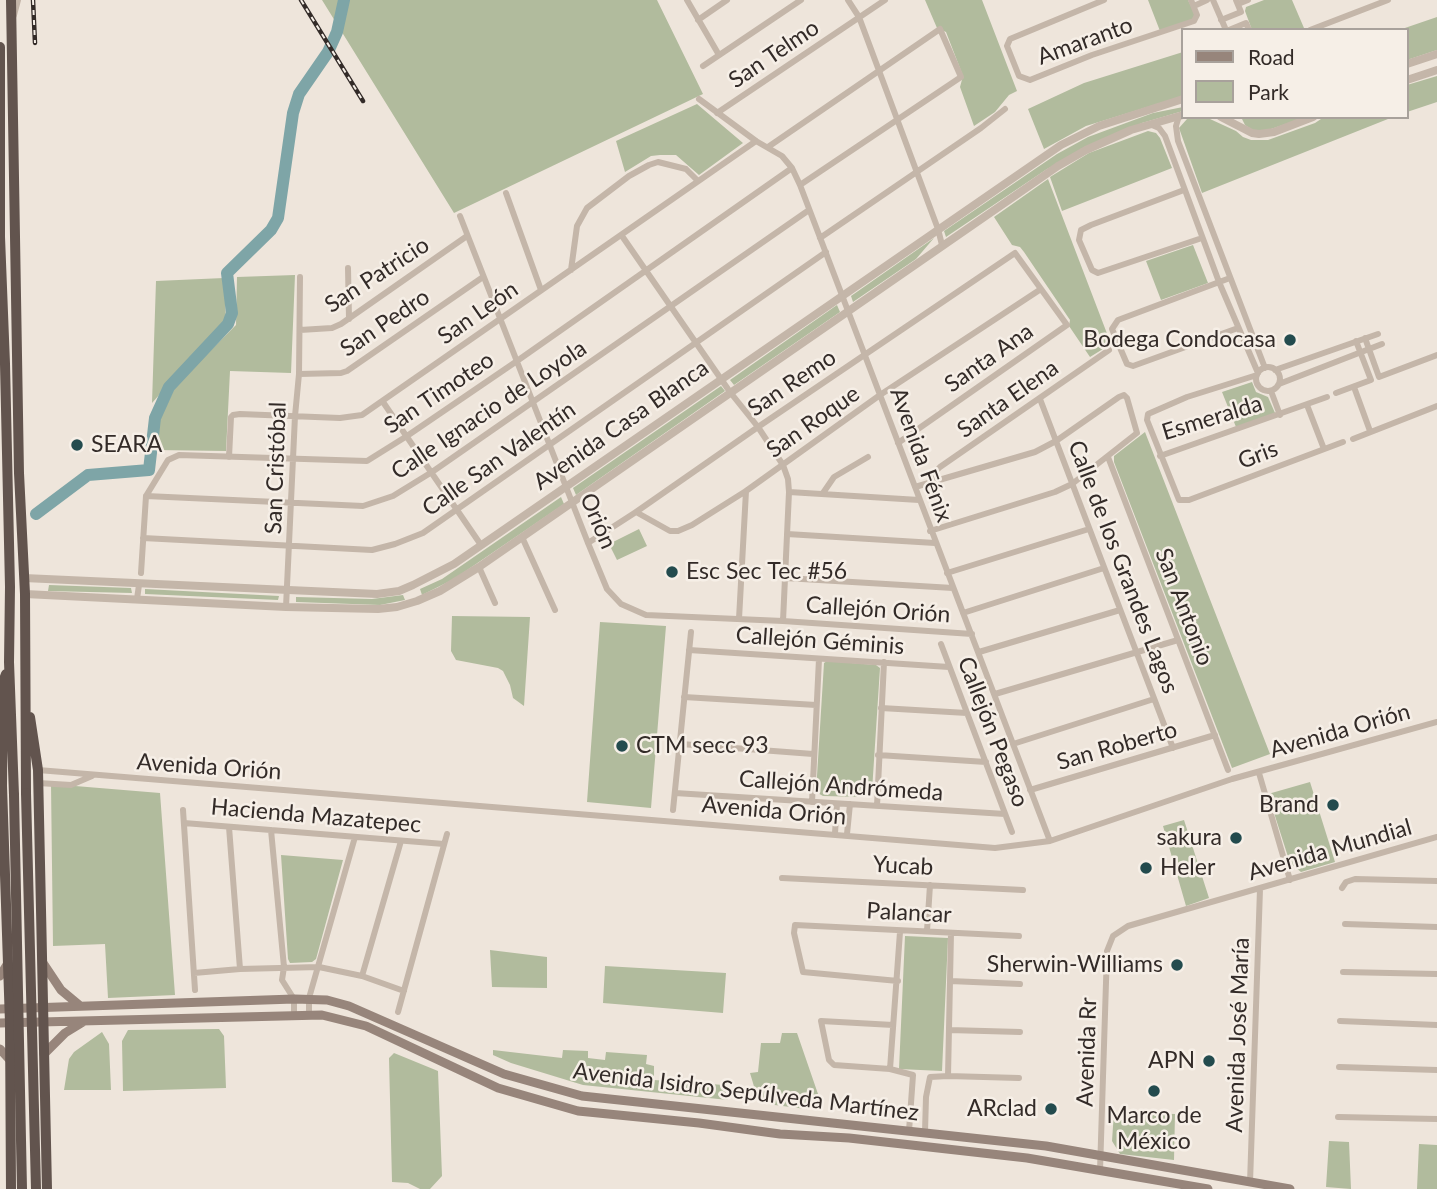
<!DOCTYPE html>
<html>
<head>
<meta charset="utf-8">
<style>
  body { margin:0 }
  #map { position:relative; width:1437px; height:1189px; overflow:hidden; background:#eee5db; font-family:Lato,sans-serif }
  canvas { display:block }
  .legend { position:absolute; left:1181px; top:28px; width:228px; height:91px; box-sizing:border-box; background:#f6efe7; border:2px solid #a8a19b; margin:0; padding:9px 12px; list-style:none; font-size:21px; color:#332b28 }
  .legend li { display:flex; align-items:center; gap:14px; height:35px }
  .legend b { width:35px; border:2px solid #a8a19b }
</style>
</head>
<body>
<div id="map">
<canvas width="1437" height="1189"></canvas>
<ul class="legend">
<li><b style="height:9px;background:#97857b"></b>Road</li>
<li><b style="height:19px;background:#b1bb9d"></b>Park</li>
</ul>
</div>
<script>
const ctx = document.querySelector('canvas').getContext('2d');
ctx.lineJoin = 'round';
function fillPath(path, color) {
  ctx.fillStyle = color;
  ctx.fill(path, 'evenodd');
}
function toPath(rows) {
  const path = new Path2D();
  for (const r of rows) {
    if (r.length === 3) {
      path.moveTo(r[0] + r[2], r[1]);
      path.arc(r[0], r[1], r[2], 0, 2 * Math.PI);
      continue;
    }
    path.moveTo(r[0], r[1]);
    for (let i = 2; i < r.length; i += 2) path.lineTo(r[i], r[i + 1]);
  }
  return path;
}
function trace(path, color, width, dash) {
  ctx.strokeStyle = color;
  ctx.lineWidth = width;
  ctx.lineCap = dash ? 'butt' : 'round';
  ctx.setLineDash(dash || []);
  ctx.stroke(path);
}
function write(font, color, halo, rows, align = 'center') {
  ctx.font = font + ' Lato,sans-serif';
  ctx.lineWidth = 5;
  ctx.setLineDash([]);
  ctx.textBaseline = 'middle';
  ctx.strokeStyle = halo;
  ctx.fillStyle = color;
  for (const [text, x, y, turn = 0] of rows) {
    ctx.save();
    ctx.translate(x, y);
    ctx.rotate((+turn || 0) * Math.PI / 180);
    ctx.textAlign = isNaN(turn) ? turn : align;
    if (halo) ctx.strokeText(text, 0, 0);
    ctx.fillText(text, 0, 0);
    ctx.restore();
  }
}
fillPath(toPath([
  [322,0,657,0,703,94,454,213],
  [925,0,982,0,1017,91,1009,95,995,112,974,126,960,87,963,76,946,32,937,28],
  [1148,0,1188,0,1195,14,1193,20,1160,31],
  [1264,0,1292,0,1304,28,1299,30,1252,30,1245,11,1246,7],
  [1437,17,1437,50,1407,60,1407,30,1399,30],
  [1183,52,1183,96,1086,126,1044,149,1028,109,1084,83],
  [1437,76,1437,102,1407,112,1407,85],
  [697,104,743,143,699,175,676,155,660,155,651,156,625,172,616,141],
  [1183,107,1183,111,1142,123,1047,169,946,237,944,231,1057,154,1088,137,1153,113],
  [1241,117,1307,117,1265,131,1254,131,1245,125],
  [1324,117,1393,117,1202,193,1179,128,1187,119,1210,119,1236,131,1243,137,1251,140,1268,140,1315,123],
  [1148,131,1156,133,1160,138,1172,168,1062,211,1050,177,1089,153],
  [1048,179,1111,344,1090,357,1069,326,1070,320,1024,252,1020,247,1012,245,994,217],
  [934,238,916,259,853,302,851,296],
  [1193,245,1208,283,1161,300,1146,261],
  [295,275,291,373,230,371,226,451,156,450,158,423,176,385,236,325,237,277],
  [224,278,226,320,152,403,156,281],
  [837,305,840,312,734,385,730,380],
  [1252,382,1256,392,1268,397,1275,413,1236,427,1222,392],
  [721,386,725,391,576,495,573,488],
  [1145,432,1270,754,1232,768,1114,462,1114,456],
  [561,497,564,504,454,579,422,595,420,589,442,579],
  [639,529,647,546,617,560,609,544],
  [49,585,131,588,132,593,48,591],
  [145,589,279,596,278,600,145,594],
  [403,595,405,600,380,605,296,602,296,597,372,599],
  [452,616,530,617,524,706,513,698,510,685,503,671,498,668,456,660,451,651],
  [600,622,666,626,651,808,587,802],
  [827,661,876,665,880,668,872,791,865,797,823,796,816,792,824,663],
  [1310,782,1335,862,1301,872,1290,863,1268,794],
  [51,784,160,793,175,995,108,998,105,944,53,946],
  [1184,820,1209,898,1186,906,1163,826],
  [281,855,343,860,316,959,312,962,290,963,288,959],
  [905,936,948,938,942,1071,899,1069],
  [490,950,547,957,547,988,492,987],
  [605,966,726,973,723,1013,603,1003],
  [219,1029,224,1036,226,1088,123,1091,122,1041,128,1030],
  [102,1032,109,1044,111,1090,64,1090,69,1059,74,1052],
  [782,1033,797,1033,818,1094,817,1100,806,1109,759,1103,750,1073,758,1072,761,1043,780,1043],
  [493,1050,562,1058,563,1050,588,1051,588,1058,605,1060,606,1052,647,1055,646,1064,654,1066,654,1080,724,1085,728,1100,583,1085,511,1063,493,1055],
  [394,1053,438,1071,442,1176,430,1189,420,1189,408,1183,392,1182,389,1058],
  [1114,1112,1175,1114,1174,1160,1120,1154,1112,1141],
  [1329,1141,1349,1142,1351,1189,1326,1187],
  [1419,1144,1437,1145,1437,1189,1417,1189]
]), '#b1bb9d');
trace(toPath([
  [36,514,88,475,149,470,155,418,169,387,228,324,232,313,227,273,271,230,278,218,293,113,299,94,328,52,337,32,344,0]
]), '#7ea5a7', 12);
trace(toPath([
  [687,0,719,55],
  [848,0,859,17,938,229,942,245],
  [1104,0,1010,39,1007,46,1019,76,1030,80,1092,55,1194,21,1197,15,1191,0],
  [1213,0,1226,30],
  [1238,4,1248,0],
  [1194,6,1207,0],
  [698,20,727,0],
  [1221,20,1241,12,1236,0],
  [1229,30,1246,23,1249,30],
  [1310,30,1388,0],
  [703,66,801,0],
  [699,99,756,141,782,156,792,168,800,185,1050,841],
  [717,113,885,0],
  [1179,116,1176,126,1178,141,1265,368],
  [1152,125,1159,128,1165,136,1219,282,1258,373],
  [768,147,940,29,961,77,800,185],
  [1184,190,1091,225,1081,230,1079,240,1092,270,1098,273,1202,238],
  [506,193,541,290],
  [460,216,588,543,607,589,621,604,646,615,783,621,972,634],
  [622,236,730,392,758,427,783,465,788,479,789,492,783,621],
  [820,238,981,128,1005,109],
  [348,268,349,319],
  [571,270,577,226,587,208,629,176,649,165,658,162,686,169,698,181],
  [1230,278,1118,320,1112,329,1127,364,1133,366,1238,328],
  [300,330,332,328,341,324,467,236],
  [1365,338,1379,377,1437,355],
  [1268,379,12],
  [1275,370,1378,334],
  [299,374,341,373,347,371,483,277],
  [1257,375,1187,397,1148,414,1147,420,1179,500,1189,500,1343,442],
  [1279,384,1382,344],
  [1354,387,1370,431],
  [1271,391,1280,415],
  [1336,393,1371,380,1356,341],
  [1040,399,1173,748],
  [383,402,481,545],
  [1307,405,1324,449],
  [1353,439,1437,406],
  [1160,456,1327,397],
  [229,457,231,417,233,415,240,414,340,418,362,415,756,141],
  [1108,457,1228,770],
  [932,481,935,472,940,467,1109,350],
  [915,487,1035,452,1056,441,1119,397,1124,395,1127,398,1137,433,1072,484,1055,492,930,531],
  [789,492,919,500],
  [823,493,834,477,868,457],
  [146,496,363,506,393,496,432,472,809,210],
  [636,512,670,531,678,531,692,525,746,491,880,395,1041,289],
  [787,534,935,543],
  [522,537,555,610],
  [143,538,372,550,395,544,423,533,826,252],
  [588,543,636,512,758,427,1015,253,1067,325,898,443],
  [479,567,495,603],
  [141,573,146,496,168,460,179,455,367,461,407,436,517,361,792,168],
  [947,573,1089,529],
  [785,578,953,588],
  [137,599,139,585],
  [286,607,295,416,299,374,300,277],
  [963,613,1104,568],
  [739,619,746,491],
  [941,644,1012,832],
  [689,650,949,667],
  [979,652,1120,610],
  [995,694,1178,640],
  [684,697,816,705],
  [881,708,967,713],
  [681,744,813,754],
  [1013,744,1154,699],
  [878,755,986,762],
  [38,770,995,848,1050,841,1232,779,1437,722],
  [1259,773,1290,880],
  [38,783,71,785,92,776],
  [1030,790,1215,735],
  [675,793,1005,814],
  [812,802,819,659],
  [877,806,884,662],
  [183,810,195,990],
  [673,810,691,632],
  [184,823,444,844],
  [229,827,240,969],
  [271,830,284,967,282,980,294,999,294,1014],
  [835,833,837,804],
  [847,834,850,804],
  [782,878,1023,890],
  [1342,888,1346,882,1355,879,1437,881],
  [1345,924,1437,927],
  [927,931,930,885],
  [1343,972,1437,974],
  [194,973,240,969,319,967,362,976,404,991],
  [362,976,401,841],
  [898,981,803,972,794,933,795,925,1019,936],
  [950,981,1020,984],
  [398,1012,447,834],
  [309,1014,309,998,355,837],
  [1340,1021,1437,1025],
  [893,1025,821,1021,829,1060,834,1065,890,1069,913,1075,909,1131],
  [949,1030,1020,1032],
  [1339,1067,1437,1070],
  [890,1069,900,932],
  [948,1076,951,933],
  [1338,1117,1437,1119],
  [925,1132,926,1097,930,1077,948,1076,1019,1078],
  [1100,1171,1107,951,1113,936,1128,926,1437,837],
  [1250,1183,1260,889]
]), '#c4b6a9', 6);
trace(toPath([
  [13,15,17,0],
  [1407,64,1437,54],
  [1407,80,1437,70],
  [1221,117,1252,133,1259,134,1274,132,1313,117],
  [24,578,377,594,399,591,413,585,454,564,1061,145,1099,126,1183,99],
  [25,594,286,607,378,609,397,607,417,601,440,591,479,567,1058,166,1086,150,1131,130,1183,115]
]), '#c4b6a9', 8);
trace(toPath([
  [43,963,61,990,79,1005],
  [0,976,8,963],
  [0,1009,294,999,327,1000,349,1006,504,1074,582,1096,1046,1146,1290,1189],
  [0,1023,322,1015,366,1026,498,1088,578,1111,699,1123,780,1134,849,1138,1027,1158,1208,1189],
  [0,1049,10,1060],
  [44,1054,65,1033,83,1022]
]), '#97857b', 9);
trace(toPath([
  [11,0,19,473,25,594,26,793],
  [0,47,0,237,5,364,10,587,9,662,14,795],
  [6,674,3,682,2,786,10,1023,11,1189],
  [30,717,38,770,47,1189]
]), '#62544e', 10);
const rail = toPath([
  [33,0,35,43],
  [301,0,363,101]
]);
trace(rail, '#332b28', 4.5);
trace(rail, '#f6efe7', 2, [5]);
trace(toPath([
  [26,793,36,1189],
  [14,795,22,1189]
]), '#62544e', 10);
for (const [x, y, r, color] of [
  [1290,340,7,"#234b4e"],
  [77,445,7,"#234b4e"],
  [672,572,7,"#234b4e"],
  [622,746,7,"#234b4e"],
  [1333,805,7,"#234b4e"],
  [1236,838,7,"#234b4e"],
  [1146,868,7,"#234b4e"],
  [1177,965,7,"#234b4e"],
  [1209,1061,7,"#234b4e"],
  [1154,1091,7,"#234b4e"],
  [1051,1109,7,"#234b4e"]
]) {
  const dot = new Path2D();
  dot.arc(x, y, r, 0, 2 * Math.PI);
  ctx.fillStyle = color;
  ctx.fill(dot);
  trace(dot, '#f6efe7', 2.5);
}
write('23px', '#332b28', '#f6efe7', [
  ["Amaranto",1085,41,-20],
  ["San Telmo",774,54,-34],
  ["San Patricio",377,275,-33],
  ["San León",478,313,-35],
  ["San Pedro",385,323,-34],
  ["Santa Ana",989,358,-35],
  ["San Remo",792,383,-34],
  ["San Timoteo",439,393,-34],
  ["Santa Elena",1008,399,-35],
  ["Calle Ignacio de Loyola",489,410,-34],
  ["Esmeralda",1212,418,-17],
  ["San Roque",813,422,-35],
  ["Avenida Casa Blanca",621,425,-35],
  ["Avenida Fénix",921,455,70],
  ["Gris",1258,455,-21],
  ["Calle San Valentín",499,459,-35],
  ["San Cristóbal",276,468,-88],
  ["Orión",598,521,67],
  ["Calle de los Grandes Lagos",1123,567,69],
  ["San Antonio",1184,607,69],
  ["Callejón Orión",878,610,4],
  ["Callejón Géminis",820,641,4],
  ["Avenida Orión",1340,731,-16],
  ["Callejón Pegaso",993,732,69],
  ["San Roberto",1117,746,-16],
  ["Avenida Orión",209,767,4],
  ["Callejón Andrómeda",841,786,4],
  ["Avenida Orión",774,811,5],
  ["Hacienda Mazatepec",316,816,5],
  ["Avenida Mundial",1330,850,-16],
  ["Yucab",903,866,3],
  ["Palancar",909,913,3],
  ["Avenida José María",1238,1035,-88],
  ["Avenida Rr",1087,1052,-88],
  ["Avenida Isidro Sepúlveda Martínez",746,1092,7]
]);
write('23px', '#332b28', '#f6efe7', [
  ["Bodega Condocasa",1276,340],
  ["SEARA",91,445,"left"],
  ["Esc Sec Tec #56",686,572,"left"],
  ["CTM secc 93",636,746,"left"],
  ["Brand",1319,805],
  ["sakura",1222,838],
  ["Heler",1160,868,"left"],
  ["Sherwin-Williams",1163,965],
  ["APN",1195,1061],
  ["ARclad",1037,1109],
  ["Marco de",1154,1116,"center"],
  ["México",1154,1142,"center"]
], 'right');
</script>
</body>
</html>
